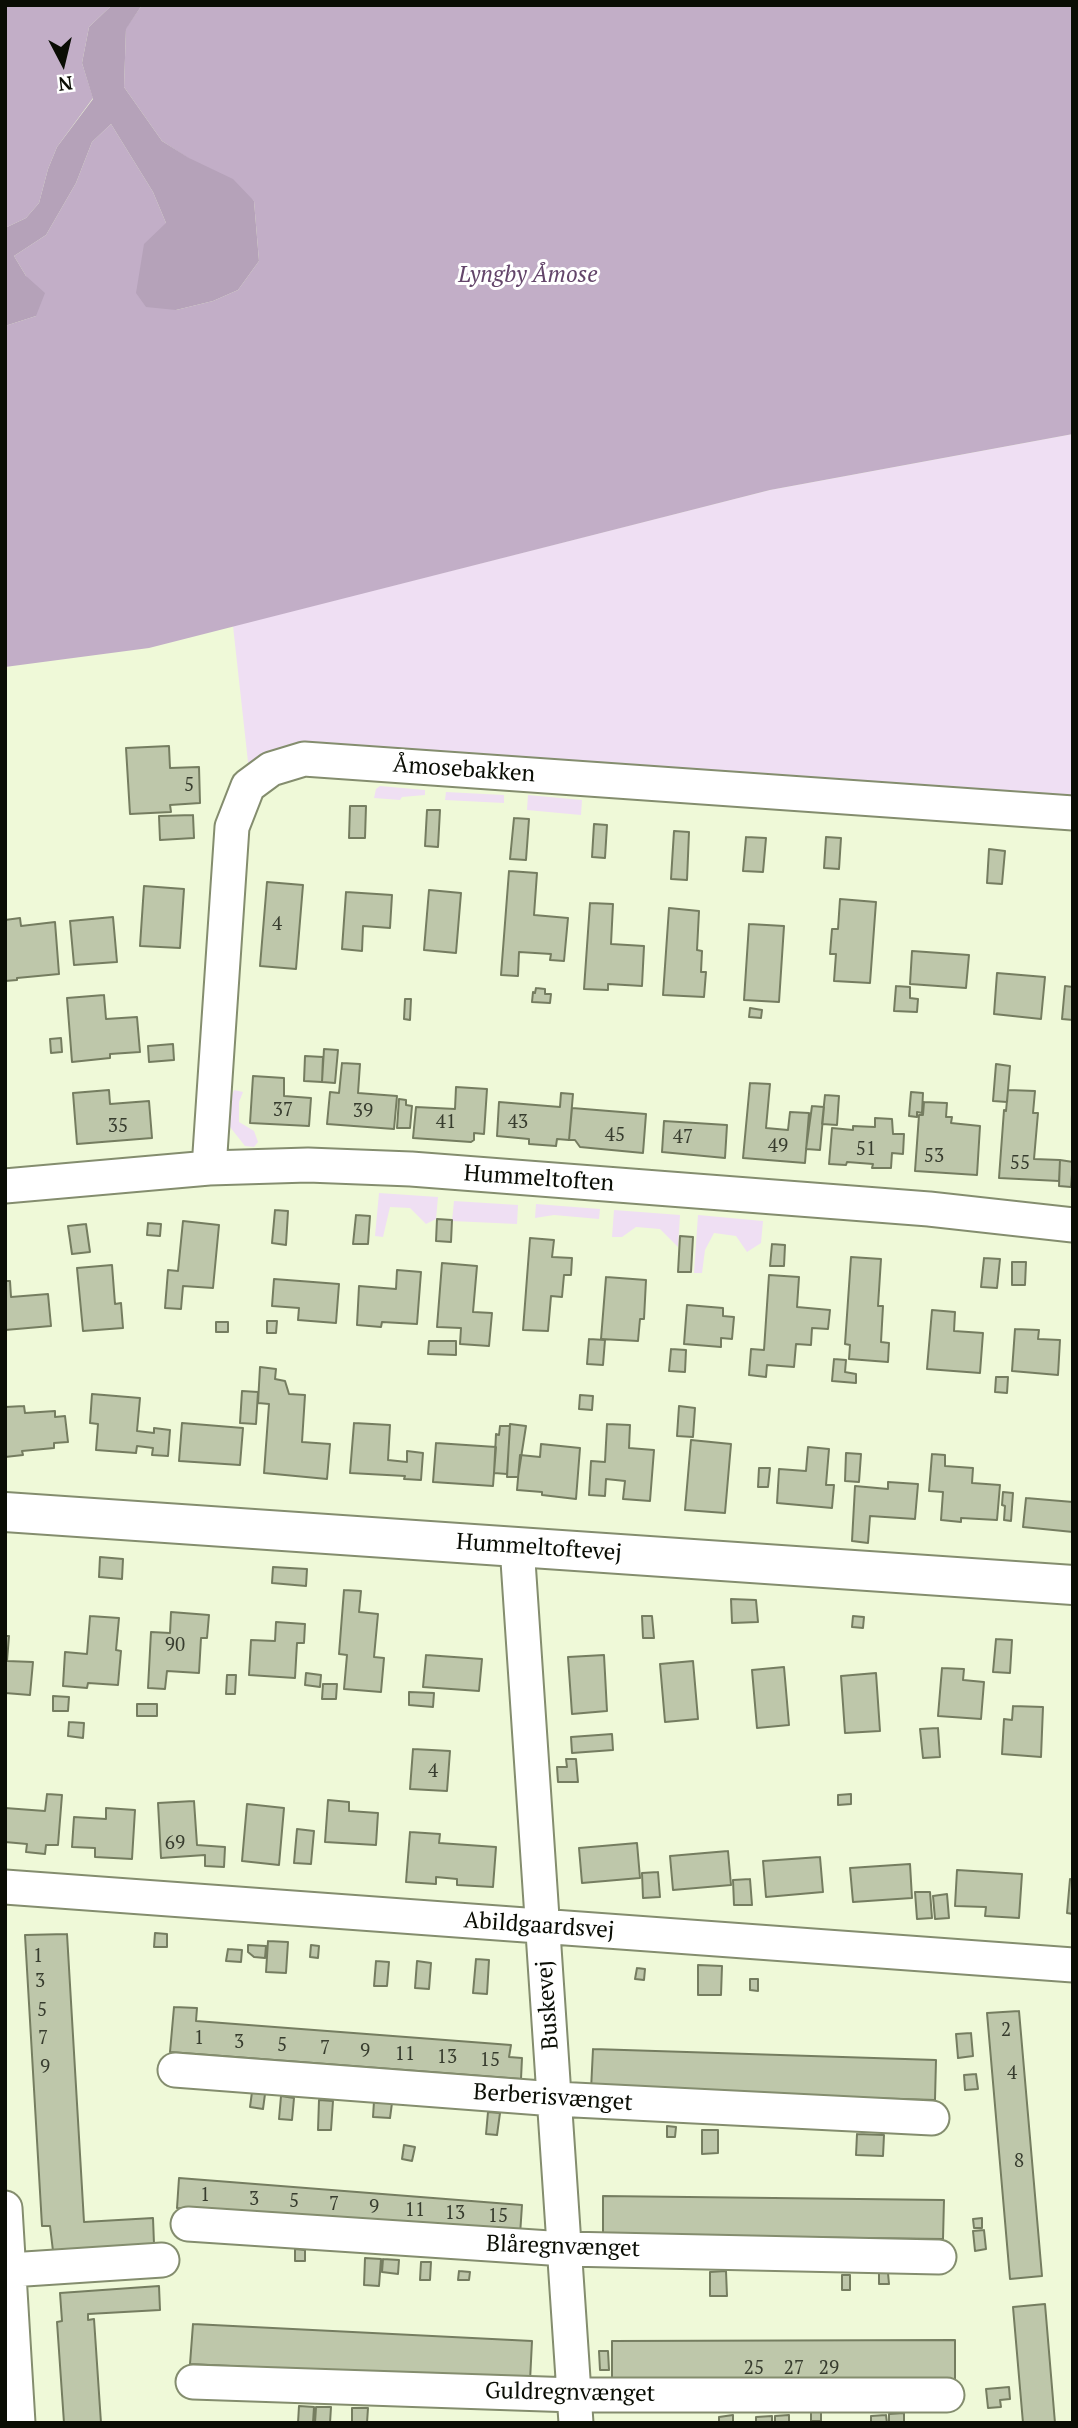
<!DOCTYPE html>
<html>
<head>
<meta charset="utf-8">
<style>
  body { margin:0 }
  #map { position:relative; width:1078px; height:2428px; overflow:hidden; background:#eff9d8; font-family:"PT Serif",serif }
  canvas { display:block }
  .frame { position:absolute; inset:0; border:7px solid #0a0d04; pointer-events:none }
  .north { position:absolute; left:28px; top:28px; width:70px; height:70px; -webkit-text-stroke:5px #fff; paint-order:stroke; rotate:173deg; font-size:19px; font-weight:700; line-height:28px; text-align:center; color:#0a0d04 }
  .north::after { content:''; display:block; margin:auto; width:24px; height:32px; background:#0a0d04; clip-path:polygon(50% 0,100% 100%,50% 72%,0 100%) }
</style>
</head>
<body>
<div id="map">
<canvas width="1078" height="2428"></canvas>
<div class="frame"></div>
<div class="north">N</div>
</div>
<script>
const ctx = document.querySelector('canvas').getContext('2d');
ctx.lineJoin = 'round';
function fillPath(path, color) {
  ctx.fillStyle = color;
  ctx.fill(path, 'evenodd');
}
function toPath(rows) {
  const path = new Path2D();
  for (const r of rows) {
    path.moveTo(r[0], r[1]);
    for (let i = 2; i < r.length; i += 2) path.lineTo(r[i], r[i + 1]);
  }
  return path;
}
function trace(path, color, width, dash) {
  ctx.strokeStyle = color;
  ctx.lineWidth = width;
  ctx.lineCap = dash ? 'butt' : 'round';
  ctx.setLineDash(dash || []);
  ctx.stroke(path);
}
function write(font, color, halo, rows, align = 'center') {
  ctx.font = font + ' "PT Serif",serif';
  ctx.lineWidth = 6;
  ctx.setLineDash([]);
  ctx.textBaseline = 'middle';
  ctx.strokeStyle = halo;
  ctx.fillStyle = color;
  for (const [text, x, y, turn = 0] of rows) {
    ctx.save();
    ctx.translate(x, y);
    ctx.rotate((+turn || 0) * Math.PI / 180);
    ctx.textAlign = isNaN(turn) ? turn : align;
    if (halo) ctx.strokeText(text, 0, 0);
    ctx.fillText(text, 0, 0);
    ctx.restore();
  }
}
fillPath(toPath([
  [1073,434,1073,803,249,771,233,626,770,490],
  [380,786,425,790,425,795,402,797,400,800,374,798,376,789],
  [446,792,504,795,504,803,445,800],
  [528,795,582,800,581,815,527,810],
  [234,1090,243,1092,239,1102,239,1122,254,1131,258,1142,254,1147,245,1146,230,1127,229,1102],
  [379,1193,438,1197,436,1219,426,1224,410,1208,390,1207,383,1237,375,1236],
  [454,1201,518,1205,517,1224,452,1221],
  [536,1204,600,1209,599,1219,554,1215,535,1218],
  [614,1210,680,1215,678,1247,660,1229,636,1227,622,1237,612,1237],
  [698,1215,763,1221,761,1243,747,1252,736,1236,714,1233,705,1250,702,1273,694,1273]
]), '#efdff3');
fillPath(toPath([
  [5,5,112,5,89,27,82,63,93,98,57,147,48,169,39,203,26,218,5,228],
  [142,5,1073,5,1073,434,770,490,149,648,5,667,5,326,36,316,26,276,14,256,46,235,76,183,92,142,111,124,153,192,166,223,176,310,213,301,238,290,259,261,254,201,162,141,124,87,126,28]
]), '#c2aec7');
fillPath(toPath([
  [112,5,142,5,126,29,124,87,162,141,189,158,233,179,254,201,259,261,238,290,213,301,176,310,146,307,136,293,144,244,166,223,153,192,111,124,92,142,76,183,46,235,14,256,26,276,45,293,36,316,5,326,5,228,26,218,39,203,48,169,57,147,93,99,82,63,89,27]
]), '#b5a2b9');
const building = toPath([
  [169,746,170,768,199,767,200,803,170,805,171,812,130,814,126,748,169,746],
  [350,806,366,806,365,838,349,838,350,806],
  [427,810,440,810,438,847,425,846,427,810],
  [193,815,194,838,160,840,159,816,193,815],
  [514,818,529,819,526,860,510,859,514,818],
  [594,824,607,825,605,858,592,857,594,824],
  [674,831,689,832,687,880,671,879,674,831],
  [746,837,766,838,763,872,743,871,746,837],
  [826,837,841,838,839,869,824,868,826,837],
  [989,849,1005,851,1002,884,987,883,989,849],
  [509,871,537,873,534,915,568,918,564,961,550,960,551,954,519,952,518,976,501,975,509,871],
  [267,882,303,885,296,969,260,966,267,882],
  [144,886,184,889,180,948,140,946,144,886],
  [429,890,461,893,456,953,424,950,429,890],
  [346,892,392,895,390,928,363,926,362,951,342,949,346,892],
  [840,899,876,902,870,983,834,981,836,954,830,954,832,929,838,929,840,899],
  [590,903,613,904,611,944,644,946,642,986,608,984,608,990,584,989,590,903],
  [669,908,699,911,697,950,702,951,701,972,706,972,704,997,663,995,669,908],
  [113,917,117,962,74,965,70,921,113,917],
  [20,918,21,926,55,922,59,974,17,978,17,980,5,981,5,920,20,918],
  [749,924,784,926,779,1002,744,1000,749,924],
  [912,951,969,955,966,988,910,984,912,951],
  [997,973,1045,977,1041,1019,994,1014,997,973],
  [896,986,910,987,910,998,918,999,917,1012,894,1011,896,986],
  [1065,986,1073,987,1073,1020,1062,1019,1065,986],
  [536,988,545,989,545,994,551,994,550,1003,532,1002,533,992,535,993,536,988],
  [104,995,106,1019,137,1017,140,1052,110,1054,110,1058,72,1062,67,998,104,995],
  [405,999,411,999,410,1020,404,1019,405,999],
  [750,1008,762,1010,761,1018,749,1017,750,1008],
  [61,1038,62,1052,51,1053,50,1039,61,1038],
  [173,1044,174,1060,149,1062,148,1046,173,1044],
  [324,1049,338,1050,335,1083,322,1082,324,1049],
  [305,1056,323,1057,322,1082,304,1081,305,1056],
  [342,1063,360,1064,358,1093,397,1096,394,1129,327,1124,330,1092,339,1093,342,1063],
  [996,1064,1010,1066,1007,1102,993,1101,996,1064],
  [253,1076,284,1078,284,1096,311,1098,309,1126,250,1123,253,1076],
  [750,1083,770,1084,766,1128,788,1130,790,1112,809,1113,805,1163,743,1158,750,1083],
  [456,1087,487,1089,484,1134,474,1133,474,1140,471,1142,413,1138,416,1107,455,1109,456,1087],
  [109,1090,110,1104,149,1101,152,1138,77,1144,73,1093,109,1090],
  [1008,1090,1035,1091,1033,1113,1038,1113,1034,1159,1060,1160,1059,1181,999,1178,1004,1110,1006,1111,1008,1090],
  [911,1092,923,1093,922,1113,917,1112,917,1117,909,1116,911,1092],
  [561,1093,573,1094,569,1140,557,1139,556,1146,529,1144,529,1139,497,1136,499,1102,560,1107,561,1093],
  [825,1095,839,1096,837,1125,822,1124,825,1095],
  [399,1099,406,1100,406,1105,412,1106,410,1128,397,1128,399,1099],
  [924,1102,947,1103,946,1117,952,1117,951,1123,980,1126,977,1175,915,1171,919,1115,923,1115,924,1102],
  [812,1106,824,1107,820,1150,806,1149,812,1106],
  [572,1108,646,1114,643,1153,580,1147,575,1140,569,1140,572,1108],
  [875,1118,892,1119,893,1134,904,1134,903,1154,892,1153,891,1168,872,1168,873,1164,847,1162,846,1165,829,1164,832,1128,853,1130,853,1126,875,1127,875,1118],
  [664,1121,727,1125,725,1158,662,1152,664,1121],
  [1060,1160,1073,1162,1071,1187,1059,1186,1060,1160],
  [275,1210,288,1211,286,1245,272,1243,275,1210],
  [356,1215,370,1216,368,1244,353,1244,356,1215],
  [437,1219,452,1220,451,1242,436,1241,437,1219],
  [183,1221,219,1225,213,1288,183,1286,181,1309,165,1308,168,1270,178,1271,183,1221],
  [148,1223,161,1224,160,1236,147,1235,148,1223],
  [86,1224,90,1252,72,1254,68,1226,86,1224],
  [680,1236,693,1237,691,1272,678,1272,680,1236],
  [530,1238,554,1240,552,1257,572,1258,571,1275,564,1275,562,1297,551,1296,548,1331,523,1330,530,1238],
  [772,1244,785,1245,784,1266,770,1266,772,1244],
  [851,1257,881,1259,878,1306,883,1306,881,1342,889,1343,888,1362,849,1359,850,1345,845,1344,851,1257],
  [984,1258,1000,1259,997,1288,981,1287,984,1258],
  [1012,1262,1026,1262,1025,1285,1012,1285,1012,1262],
  [442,1263,477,1266,473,1312,492,1313,489,1346,460,1344,461,1328,437,1327,442,1263],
  [112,1265,115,1304,121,1303,123,1328,83,1331,77,1268,112,1265],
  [397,1270,421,1272,417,1324,382,1322,381,1327,357,1325,359,1286,396,1289,397,1270],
  [769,1275,799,1277,797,1307,830,1310,828,1329,812,1328,811,1345,796,1344,794,1367,767,1365,766,1377,749,1375,751,1349,764,1350,769,1275],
  [606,1277,646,1280,644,1319,640,1319,638,1341,601,1339,606,1277],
  [274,1279,339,1284,336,1323,298,1320,299,1308,272,1306,274,1279],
  [5,1281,10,1281,11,1297,48,1294,51,1326,5,1330,5,1281],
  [687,1305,723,1308,723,1316,734,1317,732,1339,721,1338,721,1347,684,1344,687,1305],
  [932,1310,955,1312,954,1331,983,1333,980,1373,927,1369,932,1310],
  [267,1321,277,1321,276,1333,267,1333,267,1321],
  [216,1322,228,1322,228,1332,216,1332,216,1322],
  [1015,1329,1039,1330,1038,1339,1060,1340,1058,1375,1012,1371,1015,1329],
  [589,1339,605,1340,603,1365,587,1364,589,1339],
  [429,1341,456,1341,456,1355,428,1354,429,1341],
  [671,1349,686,1350,685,1372,669,1371,671,1349],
  [834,1359,846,1360,845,1372,856,1374,856,1383,832,1381,834,1359],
  [260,1367,276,1369,275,1379,285,1381,289,1394,305,1395,302,1442,330,1444,327,1479,264,1473,269,1404,258,1403,260,1367],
  [996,1377,1008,1377,1007,1393,995,1392,996,1377],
  [242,1391,258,1392,256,1424,240,1423,242,1391],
  [92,1394,140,1398,137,1431,154,1433,154,1428,170,1430,168,1456,152,1455,153,1448,137,1446,136,1453,96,1450,98,1424,90,1423,92,1394],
  [580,1395,593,1396,592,1410,579,1409,580,1395],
  [24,1406,25,1413,55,1411,55,1417,65,1416,68,1442,54,1443,54,1448,22,1451,23,1455,5,1457,5,1407,24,1406],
  [679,1406,695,1408,693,1437,677,1436,679,1406],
  [182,1423,243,1428,240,1465,179,1461,182,1423],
  [354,1423,390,1425,388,1460,407,1462,407,1451,423,1453,421,1480,404,1479,405,1476,350,1473,354,1423],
  [510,1424,526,1426,518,1477,507,1477,510,1424],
  [607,1424,630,1425,629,1448,654,1450,650,1501,623,1499,625,1481,606,1479,605,1496,589,1495,591,1461,605,1462,607,1424],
  [500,1426,510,1426,507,1474,494,1473,496,1434,499,1435,500,1426],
  [691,1440,731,1444,725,1513,685,1510,691,1440],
  [436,1443,496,1447,493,1486,433,1482,436,1443],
  [541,1444,580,1448,576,1499,542,1495,542,1492,517,1490,520,1455,540,1457,541,1444],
  [808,1447,829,1449,826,1485,834,1485,832,1508,777,1503,779,1469,806,1471,808,1447],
  [846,1453,861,1454,859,1482,845,1481,846,1453],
  [932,1454,945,1455,945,1466,973,1468,972,1483,1000,1485,997,1520,961,1518,961,1522,941,1520,943,1492,929,1491,932,1454],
  [759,1468,770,1468,768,1487,758,1487,759,1468],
  [888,1482,918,1484,915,1519,870,1516,868,1543,852,1541,855,1486,888,1489,888,1482],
  [1003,1492,1013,1493,1011,1521,1004,1520,1005,1506,1002,1505,1003,1492],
  [1026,1498,1073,1502,1073,1532,1023,1527,1026,1498],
  [100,1557,123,1559,122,1579,99,1577,100,1557],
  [273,1567,307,1569,306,1586,272,1583,273,1567],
  [344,1590,361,1591,359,1612,378,1614,374,1657,384,1658,381,1692,344,1689,347,1655,339,1654,344,1590],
  [731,1599,756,1600,758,1622,732,1623,731,1599],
  [171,1612,209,1615,207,1638,201,1638,199,1673,167,1671,165,1689,148,1688,151,1632,170,1633,171,1612],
  [90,1616,119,1618,116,1650,121,1651,118,1685,88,1683,87,1688,63,1686,65,1652,87,1654,90,1616],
  [642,1616,652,1616,654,1638,643,1638,642,1616],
  [853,1616,864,1617,863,1628,852,1627,853,1616],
  [276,1622,305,1624,304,1643,297,1643,295,1678,249,1675,251,1640,275,1641,276,1622],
  [5,1636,9,1636,7,1661,33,1662,30,1695,5,1693,5,1636],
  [996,1639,1012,1640,1010,1673,993,1672,996,1639],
  [426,1655,482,1659,479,1691,423,1687,426,1655],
  [604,1655,607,1711,572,1714,568,1657,604,1655],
  [693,1661,698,1719,665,1722,660,1664,693,1661],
  [784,1667,789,1725,757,1728,752,1670,784,1667],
  [942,1668,964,1669,963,1680,984,1682,981,1719,938,1716,942,1668],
  [306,1673,321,1675,320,1687,305,1685,306,1673],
  [876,1673,880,1731,845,1733,841,1676,876,1673],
  [227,1675,236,1675,235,1694,226,1694,227,1675],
  [323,1684,337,1684,336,1699,322,1699,323,1684],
  [409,1692,434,1693,433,1707,409,1705,409,1692],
  [53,1696,69,1697,68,1711,53,1711,53,1696],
  [137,1704,157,1704,157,1716,137,1716,137,1704],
  [1013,1706,1043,1707,1041,1757,1002,1754,1004,1719,1012,1720,1013,1706],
  [69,1722,84,1723,83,1738,68,1736,69,1722],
  [938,1728,940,1757,923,1758,920,1729,938,1728],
  [612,1734,613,1750,572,1753,571,1737,612,1734],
  [413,1749,450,1751,447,1791,410,1789,413,1749],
  [566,1759,576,1759,578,1782,558,1782,557,1767,567,1767,566,1759],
  [47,1794,62,1795,58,1845,46,1845,45,1854,26,1852,27,1844,5,1842,5,1808,45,1811,47,1794],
  [851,1794,851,1804,838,1805,838,1795,851,1794],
  [328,1800,349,1802,349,1811,378,1813,376,1845,325,1842,328,1800],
  [194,1801,197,1845,225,1847,224,1867,205,1866,205,1855,161,1858,158,1803,194,1801],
  [247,1804,284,1808,279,1865,242,1861,247,1804],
  [106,1808,135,1810,132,1859,95,1857,95,1848,72,1847,74,1817,106,1819,106,1808],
  [297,1829,314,1831,311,1864,294,1863,297,1829],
  [410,1832,440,1834,439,1843,496,1847,493,1887,457,1885,457,1879,436,1877,436,1884,406,1882,410,1832],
  [637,1843,640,1878,582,1883,579,1848,637,1843],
  [728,1851,731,1885,673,1890,670,1856,728,1851],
  [820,1857,823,1892,766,1897,763,1861,820,1857],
  [910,1864,912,1898,853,1902,850,1868,910,1864],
  [957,1870,1022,1874,1019,1918,985,1916,986,1907,955,1906,957,1870],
  [658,1872,660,1897,643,1898,642,1873,658,1872],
  [750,1879,752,1905,734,1905,733,1880,750,1879],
  [1070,1879,1073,1880,1073,1914,1067,1913,1070,1879],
  [915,1892,930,1892,932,1918,917,1919,915,1892],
  [947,1894,949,1918,935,1919,933,1896,947,1894],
  [155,1933,167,1934,167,1947,154,1947,155,1933],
  [67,1934,84,2222,153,2218,154,2244,53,2251,50,2226,42,2226,25,1935,67,1934],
  [268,1941,288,1942,286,1973,266,1972,268,1941],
  [248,1945,266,1946,265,1958,254,1957,248,1952,248,1945],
  [311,1945,319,1946,318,1958,310,1957,311,1945],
  [228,1949,242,1950,241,1962,226,1961,228,1949],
  [476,1959,489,1960,487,1994,473,1993,476,1959],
  [376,1961,389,1962,387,1986,374,1986,376,1961],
  [417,1961,431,1963,429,1989,415,1988,417,1961],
  [698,1965,722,1966,721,1995,698,1995,698,1965],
  [637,1968,645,1969,644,1980,635,1979,637,1968],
  [750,1979,758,1979,758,1991,750,1990,750,1979],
  [174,2007,197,2008,196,2021,511,2045,509,2057,522,2058,521,2079,170,2052,174,2007],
  [1019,2011,1042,2276,1010,2279,987,2013,1019,2011],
  [971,2033,973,2056,958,2058,956,2034,971,2033],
  [593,2049,936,2060,935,2100,591,2090,593,2049],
  [976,2074,978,2089,965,2090,964,2075,976,2074],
  [252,2092,265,2094,263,2109,250,2107,252,2092],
  [281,2096,294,2098,292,2120,279,2119,281,2096],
  [319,2100,333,2101,331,2130,318,2130,319,2100],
  [374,2101,392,2103,390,2118,373,2117,374,2101],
  [488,2112,500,2113,497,2135,486,2134,488,2112],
  [667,2126,676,2127,675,2137,667,2137,667,2126],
  [702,2130,718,2130,718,2153,702,2154,702,2130],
  [857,2134,884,2135,883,2156,856,2155,857,2134],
  [404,2145,415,2147,412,2161,402,2159,404,2145],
  [179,2178,522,2205,520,2235,177,2208,179,2178],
  [603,2196,944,2200,943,2239,603,2235,603,2196],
  [982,2218,982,2228,974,2228,973,2219,982,2218],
  [984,2230,986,2249,975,2251,973,2231,984,2230],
  [295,2249,305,2250,305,2261,295,2261,295,2249],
  [365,2258,381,2259,379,2286,364,2285,365,2258],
  [383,2259,399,2260,398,2274,382,2272,383,2259],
  [421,2262,431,2262,430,2280,420,2280,421,2262],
  [459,2271,470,2272,469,2280,458,2280,459,2271],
  [726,2271,727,2296,710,2296,710,2272,726,2271],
  [879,2273,888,2273,889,2284,879,2284,879,2273],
  [842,2275,850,2275,850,2290,842,2290,842,2275],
  [159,2286,160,2310,88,2314,88,2320,94,2319,101,2423,64,2423,57,2322,62,2321,60,2293,159,2286],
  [1045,2304,1055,2423,1023,2423,1013,2307,1045,2304],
  [193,2324,532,2341,530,2381,190,2364,193,2324],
  [955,2340,955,2380,612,2382,612,2341,955,2340],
  [599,2351,608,2351,609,2370,600,2370,599,2351],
  [1009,2387,1010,2399,1000,2400,1001,2407,988,2408,986,2389,1009,2387],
  [299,2406,314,2407,313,2423,298,2423,299,2406],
  [316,2407,331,2407,330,2423,315,2423,316,2407],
  [352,2408,368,2408,367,2423,352,2423,352,2408],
  [811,2411,821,2411,821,2421,811,2421,811,2411],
  [904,2413,904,2423,889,2423,889,2414,904,2413],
  [733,2415,733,2423,719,2423,719,2417,733,2415],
  [789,2415,789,2423,775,2423,775,2416,789,2415],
  [886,2415,887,2423,871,2423,871,2416,886,2415],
  [772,2416,772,2423,756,2423,756,2417,772,2416]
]);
fillPath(building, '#bec7aa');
trace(building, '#757d60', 2);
const street = toPath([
  [209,1168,232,827,248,786,271,769,304,759,1073,813],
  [5,1186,209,1168,308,1165,411,1169,929,1209,1073,1225],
  [517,1546,576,2423],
  [5,1887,1073,1965],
  [175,2070,555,2099,932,2118],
  [5,2208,18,2423],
  [188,2224,565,2249,939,2257],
  [10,2270,162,2260],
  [193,2382,574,2395,947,2395]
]);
const secondary = toPath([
  [5,1512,1073,1585]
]);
trace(street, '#848d6e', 37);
trace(secondary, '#848d6e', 42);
trace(street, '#fff', 33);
trace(secondary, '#fff', 38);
write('19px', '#373c2e', null, [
  ["5",189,786],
  ["4",277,925],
  ["37",283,1111],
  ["39",363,1112],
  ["41",446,1123],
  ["43",518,1123],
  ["35",118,1127],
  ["45",615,1136],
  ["47",683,1138],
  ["49",778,1147],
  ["51",866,1150],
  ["53",934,1157],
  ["55",1020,1164],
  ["90",175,1646],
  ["4",433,1772],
  ["69",175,1844],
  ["1",38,1957],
  ["3",40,1982],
  ["5",42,2011],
  ["2",1006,2031],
  ["7",43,2039],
  ["1",199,2039],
  ["3",239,2043],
  ["5",282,2046],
  ["7",325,2049],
  ["9",365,2052],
  ["11",405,2055],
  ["13",447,2058],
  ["15",490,2061],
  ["9",45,2068],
  ["4",1012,2074],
  ["8",1019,2162],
  ["1",205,2196],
  ["3",254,2200],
  ["5",294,2202],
  ["7",334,2205],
  ["9",374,2208],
  ["11",415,2211],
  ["13",455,2214],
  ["15",498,2217],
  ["25",754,2369],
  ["27",794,2369],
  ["29",829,2369]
]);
write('italic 23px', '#63456a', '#fff', [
  ["Lyngby Åmose",528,275]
]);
write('23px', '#0a0d04', '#fff', [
  ["Åmosebakken",464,770,4],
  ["Hummeltoften",539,1179,4],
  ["Hummeltoftevej",539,1548,4],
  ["Abildgaardsvej",539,1926,4],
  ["Buskevej",548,2005,-94],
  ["Berberisvænget",553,2098,4],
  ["Blåregnvænget",563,2247,2],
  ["Guldregnvænget",570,2393,1]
]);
</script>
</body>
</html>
